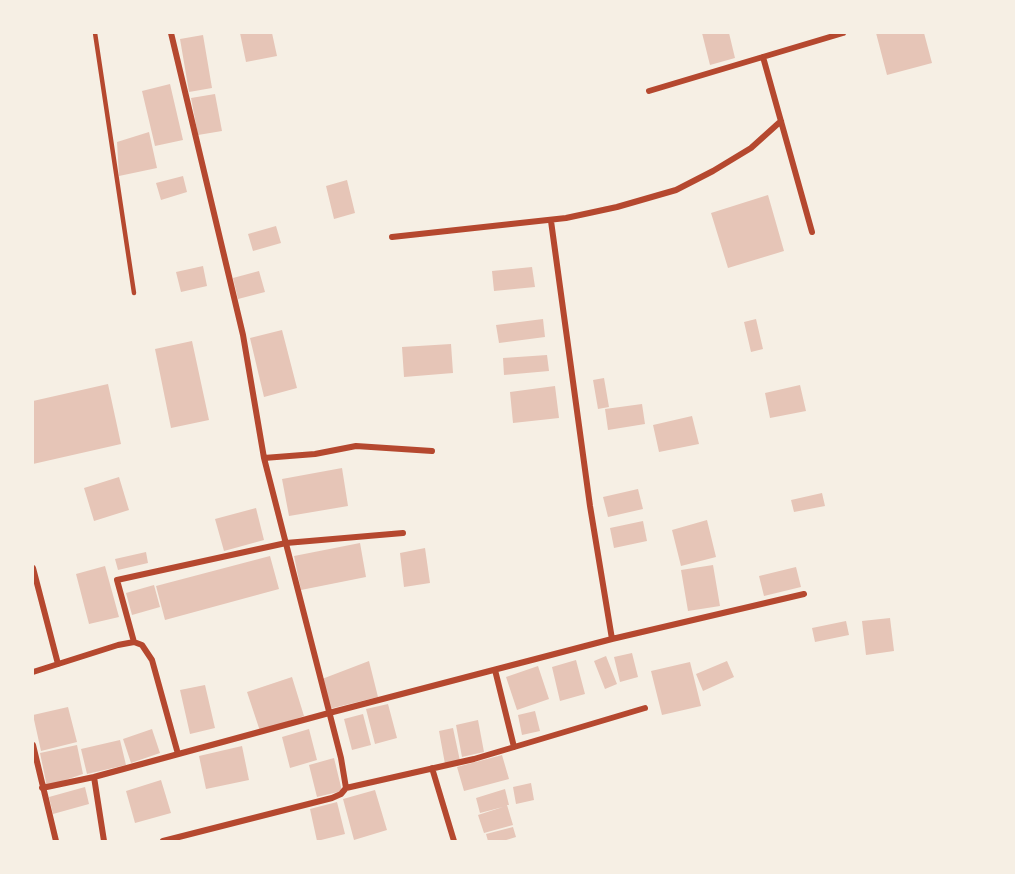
<!DOCTYPE html>
<html>
<head>
<meta charset="utf-8">
<style>
  body { margin:0 }
  #map { position:relative; width:1015px; height:874px; overflow:hidden; background:#f6efe4; font-family:"Space Grotesk",sans-serif }
  canvas { display:block }
  .frame { position:absolute; inset:0; border:34px solid #f6efe4; pointer-events:none }
</style>
</head>
<body>
<div id="map">
<canvas width="1015" height="874"></canvas>
<div class="frame"></div>
</div>
<script>
const ctx = document.querySelector('canvas').getContext('2d');
ctx.lineJoin = 'round';
function fillPath(path, color) {
  ctx.fillStyle = color;
  ctx.fill(path, 'evenodd');
}
function toPath(rows) {
  const path = new Path2D();
  for (const r of rows) {
    path.moveTo(r[0], r[1]);
    for (let i = 2; i < r.length; i += 2) path.lineTo(r[i], r[i + 1]);
  }
  return path;
}
function trace(path, color, width, dash) {
  ctx.strokeStyle = color;
  ctx.lineWidth = width;
  ctx.lineCap = dash ? 'butt' : 'round';
  ctx.setLineDash(dash || []);
  ctx.stroke(path);
}
fillPath(toPath([
  [240,33,272,33,277,56,246,62],
  [702,33,729,33,735,58,710,65],
  [876,33,924,33,932,63,887,75],
  [203,35,212,88,189,92,180,39],
  [170,84,183,140,155,146,142,91],
  [215,94,222,131,198,135,191,98],
  [149,132,157,168,119,176,117,142],
  [183,176,187,192,161,200,156,183],
  [347,180,355,213,334,219,326,186],
  [768,195,784,251,728,268,711,213],
  [276,226,281,243,253,251,248,234],
  [203,266,207,286,181,292,176,272],
  [532,267,535,287,494,291,492,271],
  [259,271,265,292,238,299,233,278],
  [543,319,545,337,499,343,496,325],
  [756,319,763,349,751,352,744,322],
  [282,330,297,388,264,397,250,338],
  [192,341,209,420,171,428,155,349],
  [451,344,453,373,404,377,402,347],
  [547,355,549,371,504,375,503,358],
  [604,378,609,407,598,409,593,380],
  [108,384,121,444,33,464,33,401],
  [800,385,806,411,770,418,765,393],
  [555,386,559,418,513,423,510,392],
  [642,404,645,424,608,430,605,409],
  [692,416,699,444,659,452,653,425],
  [342,468,348,506,289,516,282,479],
  [119,477,129,510,94,521,84,488],
  [638,489,643,509,608,517,603,497],
  [822,493,825,506,794,512,791,500],
  [256,508,264,540,224,551,215,519],
  [707,520,716,557,681,566,672,530],
  [643,521,647,541,614,548,610,528],
  [360,543,366,577,301,590,294,556],
  [425,548,430,583,404,587,400,553],
  [146,552,148,563,118,570,115,559],
  [270,556,279,589,165,620,156,586],
  [713,565,720,606,688,611,681,570],
  [105,566,119,617,89,624,76,574],
  [796,567,801,587,764,596,759,576],
  [154,585,160,607,132,615,126,593],
  [890,618,894,651,866,655,862,621],
  [846,621,849,635,815,642,812,628],
  [632,653,638,677,620,682,614,657],
  [606,656,617,684,605,689,594,661],
  [576,660,585,694,560,701,552,667],
  [369,661,378,697,329,709,322,679],
  [727,661,734,677,703,691,696,674],
  [690,662,701,706,662,715,651,671],
  [538,666,549,699,517,710,506,677],
  [292,677,304,716,260,731,247,692],
  [205,685,215,728,190,734,180,690],
  [388,704,397,738,375,744,366,709],
  [68,707,77,742,41,751,33,715],
  [535,711,540,731,522,735,518,715],
  [363,714,371,745,352,750,344,719],
  [478,720,484,752,462,757,456,725],
  [453,728,460,761,445,764,439,731],
  [152,729,160,753,131,763,123,739],
  [309,729,317,760,290,768,282,737],
  [120,740,126,765,87,774,81,749],
  [77,745,83,774,42,788,46,782,40,753],
  [242,746,249,780,206,789,199,756],
  [502,755,509,779,464,791,457,767],
  [334,758,342,791,317,797,309,765],
  [161,780,171,813,135,823,126,791],
  [531,783,534,800,516,804,513,787],
  [85,787,89,804,53,814,49,797],
  [505,789,509,805,507,805,513,825,484,833,478,815,503,807,480,813,476,798],
  [375,790,387,830,354,840,343,799],
  [337,802,345,834,317,841,310,809],
  [513,827,516,837,503,841,488,841,486,834]
]), '#e6c5b7');
trace(toPath([
  [95,33,134,293]
]), '#b5482f', 4.5);
trace(toPath([
  [763,57,812,232],
  [649,91,843,33],
  [551,221,590,506,612,639],
  [392,237,566,218,617,207,676,190,713,171,751,148,781,121],
  [264,458,315,454,356,446,432,451],
  [33,568,58,664],
  [134,642,117,580,286,543,403,533],
  [495,670,514,747],
  [33,672,118,645,134,642,142,645,152,660,178,754],
  [33,745,56,841],
  [432,768,454,841],
  [94,777,104,841],
  [42,788,94,777,329,713,612,639,804,594],
  [346,788,474,759,645,708],
  [163,841,332,798,341,794,346,788,341,758,264,458,243,335,171,33]
]), '#b5482f', 6);
</script>
</body>
</html>
